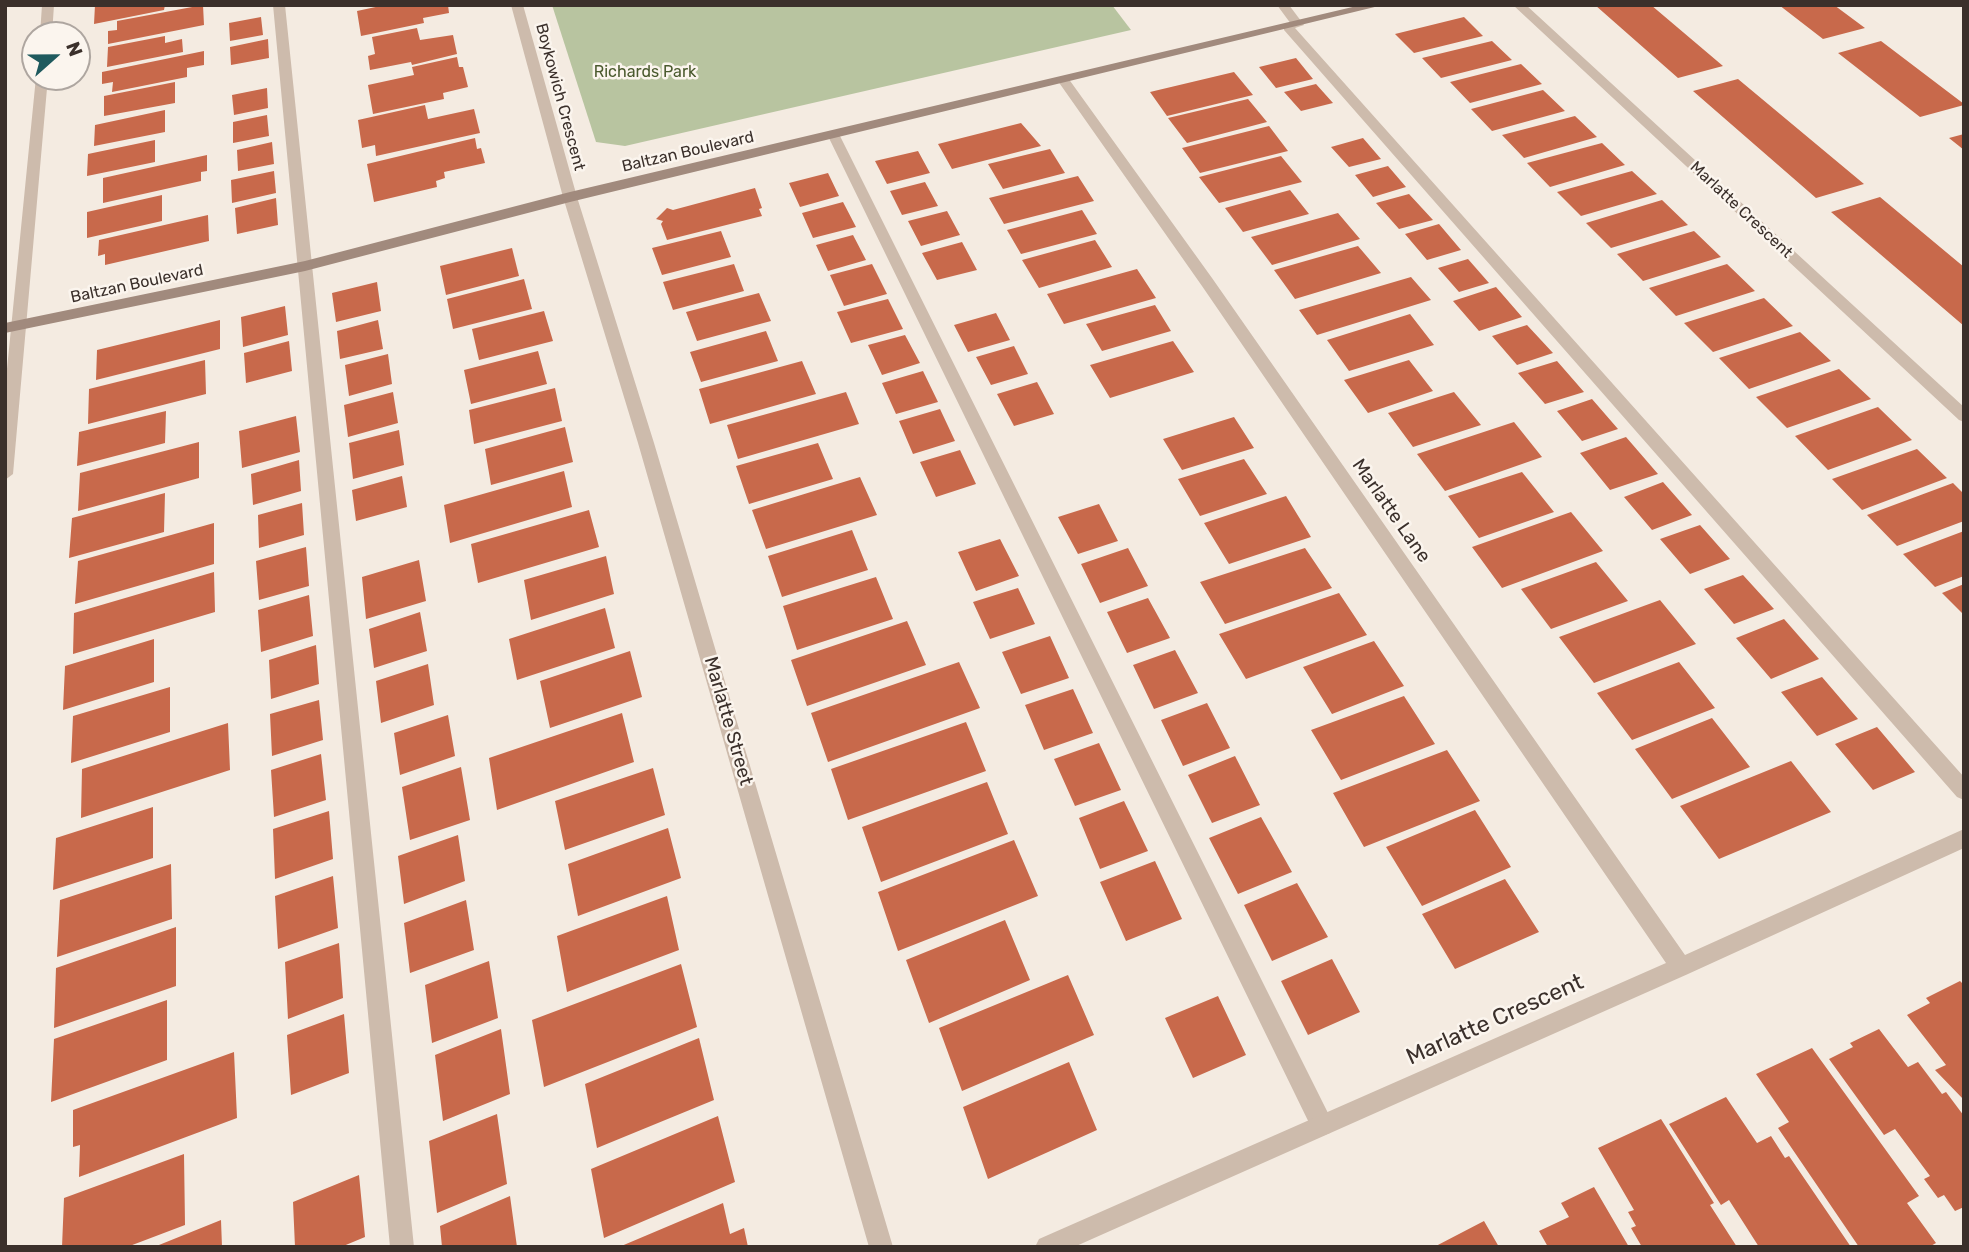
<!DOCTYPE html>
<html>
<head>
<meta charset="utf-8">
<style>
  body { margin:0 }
  #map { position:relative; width:1969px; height:1252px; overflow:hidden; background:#f4ebe1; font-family:Rubik,sans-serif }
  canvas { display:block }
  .frame { position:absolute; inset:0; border:7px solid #3b302b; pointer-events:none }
  .north { position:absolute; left:21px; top:21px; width:70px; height:70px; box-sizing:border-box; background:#fbf5ee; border:2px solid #aea6a0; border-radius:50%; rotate:69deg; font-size:19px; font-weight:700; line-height:28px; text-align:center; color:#3b302b }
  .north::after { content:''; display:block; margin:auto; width:24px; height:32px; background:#1f5a5e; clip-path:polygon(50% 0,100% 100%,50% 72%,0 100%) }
</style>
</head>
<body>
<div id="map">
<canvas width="1969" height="1252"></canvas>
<div class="frame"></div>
<div class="north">N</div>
</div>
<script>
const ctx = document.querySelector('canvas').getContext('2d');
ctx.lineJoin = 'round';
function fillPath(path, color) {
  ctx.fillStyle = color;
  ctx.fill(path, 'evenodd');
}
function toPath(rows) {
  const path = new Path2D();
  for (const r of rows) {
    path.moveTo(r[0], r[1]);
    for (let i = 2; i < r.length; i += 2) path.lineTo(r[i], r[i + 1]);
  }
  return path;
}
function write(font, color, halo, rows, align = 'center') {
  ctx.font = font + ' Rubik,sans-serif';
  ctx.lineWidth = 5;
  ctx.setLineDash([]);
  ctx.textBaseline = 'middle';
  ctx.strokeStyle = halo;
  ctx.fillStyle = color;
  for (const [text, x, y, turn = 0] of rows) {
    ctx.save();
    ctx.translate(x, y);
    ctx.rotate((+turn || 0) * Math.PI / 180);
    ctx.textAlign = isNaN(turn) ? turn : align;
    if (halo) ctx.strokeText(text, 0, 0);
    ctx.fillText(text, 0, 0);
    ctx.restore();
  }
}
fillPath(toPath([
  [552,5,1112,5,1131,30,625,146,596,142]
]), '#b8c4a0');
fillPath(toPath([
  [95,5,165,5,164,10,94,24],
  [203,5,204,25,108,44,108,31,117,30,117,21],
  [385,5,448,5,449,13,423,18,424,23,361,36,357,11],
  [1595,5,1651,5,1723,66,1678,78],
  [1779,5,1834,5,1865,28,1823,39],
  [261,17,263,35,230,41,229,23],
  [1464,17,1483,36,1414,53,1395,34],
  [417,28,420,40,453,35,457,54,412,65,411,62,370,70,368,56,375,54,372,37],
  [165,36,165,43,182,39,183,52,107,67,108,47],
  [268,39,269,58,231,65,230,47],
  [1492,41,1512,60,1441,78,1422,58],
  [1881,41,1964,104,1964,105,1920,117,1838,53],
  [204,51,204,65,187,68,187,77,112,92,113,82,102,84,102,72],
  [457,57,459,67,463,67,468,87,443,93,444,99,373,114,368,85,414,75,412,67],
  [1296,58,1313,79,1276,88,1259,67],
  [1521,64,1542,84,1470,103,1450,82],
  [1234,72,1253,95,1167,116,1150,92],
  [1738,79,1864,184,1816,198,1693,91],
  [175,82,175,103,104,116,104,96],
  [1316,84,1333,103,1301,111,1284,92],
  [267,88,268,108,234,115,232,95],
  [1543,90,1565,111,1492,131,1471,109],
  [1248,99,1267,122,1187,143,1168,118],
  [425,105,428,119,474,109,480,133,376,156,375,145,362,148,358,120],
  [165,110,165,132,94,146,95,125],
  [267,115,269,136,233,143,233,122],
  [1575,116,1597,137,1524,158,1502,135],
  [1021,123,1041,146,952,169,938,144],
  [1269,126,1288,151,1200,173,1182,148],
  [1964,134,1964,150,1949,138],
  [475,138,477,149,481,148,485,163,444,172,445,178,436,181,437,187,374,202,367,164],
  [1363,138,1381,159,1349,167,1331,147],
  [155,140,155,162,87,176,88,154],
  [272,142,274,164,238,171,237,150],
  [1602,143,1625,165,1550,187,1527,163],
  [1050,149,1065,173,1003,189,988,164],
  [918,151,930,173,887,184,875,161],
  [207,155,207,171,201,172,201,181,103,203,103,178],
  [1281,156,1302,182,1219,203,1199,177],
  [1388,166,1406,187,1373,197,1355,175],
  [274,171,276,193,232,203,231,180],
  [1632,171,1657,194,1581,216,1557,192],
  [828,173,839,196,800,207,789,183],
  [1078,176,1094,201,1004,224,989,198],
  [925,182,938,206,902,215,890,191],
  [755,188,762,208,759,209,762,216,667,240,661,224,663,221,656,219,667,208,673,210],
  [1290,190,1309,214,1243,232,1225,208],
  [1409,194,1433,220,1399,229,1376,203],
  [162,195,162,221,87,238,87,212],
  [1880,197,1964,267,1964,326,1831,212],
  [276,198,278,225,237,234,235,208],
  [1662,200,1688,225,1611,248,1586,223],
  [843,202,856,227,813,238,802,213],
  [1082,210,1097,234,1021,254,1007,230],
  [947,211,960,235,921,246,908,221],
  [1338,213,1360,239,1272,265,1251,237],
  [208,215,209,241,105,265,105,254,98,256,99,240],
  [1439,224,1461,250,1427,260,1405,234],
  [721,231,731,257,662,275,652,248],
  [1694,231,1721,257,1643,281,1617,254],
  [853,235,866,260,828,271,816,245],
  [1095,240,1112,267,1039,288,1022,260],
  [962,242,977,270,937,280,922,253],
  [1358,246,1381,273,1295,299,1274,270],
  [512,248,519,276,446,295,440,266],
  [1468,259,1489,283,1459,292,1438,268],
  [734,264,744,291,673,310,663,282],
  [872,264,887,294,844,306,830,275],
  [1727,264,1755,291,1676,316,1649,288],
  [1137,269,1156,298,1064,324,1047,294],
  [1411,277,1431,300,1317,335,1299,310],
  [524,279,532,309,453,329,447,299],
  [377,282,381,311,336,322,332,293],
  [1496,287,1522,317,1479,331,1453,301],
  [759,293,771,321,697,341,686,312],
  [1764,298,1793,326,1713,352,1684,323],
  [888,299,903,329,851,343,837,312],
  [1155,305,1171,331,1102,351,1086,324],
  [285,306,288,335,243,347,241,317],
  [544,311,553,341,479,360,472,329],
  [996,313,1010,340,968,352,954,325],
  [1410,314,1434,345,1349,371,1327,340],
  [220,320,220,349,96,380,97,350],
  [378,320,383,349,340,359,337,331],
  [1527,325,1553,353,1517,365,1492,336],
  [766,331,778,361,701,382,690,352],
  [1800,332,1831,361,1749,389,1719,358],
  [905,335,920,363,882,375,868,345],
  [289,341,292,371,246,383,244,353],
  [1173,341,1194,372,1110,398,1090,365],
  [1014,346,1028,374,991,385,976,357],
  [538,351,547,384,471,404,464,370],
  [388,354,392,384,349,396,345,365],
  [205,360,206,394,88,424,89,389],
  [1409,360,1433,391,1368,413,1344,380],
  [802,361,816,394,710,424,699,389],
  [1557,361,1584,392,1545,404,1518,373],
  [1839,369,1871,399,1787,428,1756,397],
  [923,371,938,402,896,414,882,383],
  [1037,382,1054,414,1014,426,997,394],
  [555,388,562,421,474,444,469,410],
  [393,392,398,423,348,437,344,405],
  [846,392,859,424,738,459,727,425],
  [1454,392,1481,425,1413,447,1388,413],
  [1592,399,1618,429,1582,441,1557,411],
  [1878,407,1912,440,1828,470,1795,436],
  [940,409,955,441,913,454,899,421],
  [166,411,165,443,77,466,79,432],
  [296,416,300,452,242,468,239,431],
  [1234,417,1254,448,1182,470,1163,439],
  [1514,422,1542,457,1445,491,1417,454],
  [565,427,573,462,491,485,485,449],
  [399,430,404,465,353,479,349,443],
  [1626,437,1658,474,1610,490,1580,453],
  [199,442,199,478,78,511,80,473],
  [818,443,833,479,749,504,736,466],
  [1917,449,1947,478,1862,510,1832,479],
  [960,450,976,484,936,497,920,462],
  [1244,459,1267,494,1200,516,1178,479],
  [299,460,301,491,253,505,251,474],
  [564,471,572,507,450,543,444,505],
  [1522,472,1554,512,1479,538,1448,496],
  [402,476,407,507,356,521,352,490],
  [860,477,877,515,766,549,752,510],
  [1663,482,1692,515,1652,530,1624,497],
  [1953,483,1964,494,1964,521,1897,546,1867,515],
  [165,493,164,532,69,558,72,518],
  [1286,496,1311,537,1229,564,1204,523],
  [302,503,304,535,259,548,258,515],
  [1099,504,1118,541,1078,554,1058,517],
  [589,510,599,547,478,583,471,544],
  [1571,512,1603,551,1502,588,1472,547],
  [214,523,214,564,75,604,78,561],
  [1700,525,1730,559,1690,574,1660,539],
  [852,530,868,570,782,597,768,556],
  [1964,531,1964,576,1935,587,1903,554],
  [1000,539,1019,576,976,591,958,552],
  [306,547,309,586,259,600,256,561],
  [1128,548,1148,586,1100,603,1081,564],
  [1305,548,1332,588,1225,624,1200,582],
  [606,556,614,594,531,620,524,580],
  [419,560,426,601,366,619,362,577],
  [1596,562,1628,601,1551,629,1521,589],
  [214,572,215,612,73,654,74,613],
  [1743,575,1774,609,1734,624,1704,589],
  [876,577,893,619,797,650,783,606],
  [1964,584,1964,615,1942,593],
  [1018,588,1035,624,990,639,973,602],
  [1339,593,1367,635,1246,679,1219,634],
  [309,595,313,636,261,652,258,610],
  [1148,598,1170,638,1127,653,1107,612],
  [1660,600,1696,644,1594,683,1559,637],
  [605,608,615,648,517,680,509,639],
  [420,612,427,651,374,668,369,629],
  [1784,619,1819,659,1771,679,1736,638],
  [907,621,926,665,807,706,791,660],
  [1050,636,1069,678,1021,694,1002,652],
  [154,639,154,682,63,710,65,666],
  [1374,641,1404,686,1332,714,1303,667],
  [316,645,319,684,271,699,269,660],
  [1175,650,1198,693,1154,709,1133,665],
  [630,651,642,697,550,728,540,681],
  [959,662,980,708,828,762,811,713],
  [1679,662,1715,708,1632,740,1597,693],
  [428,664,434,705,381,723,376,681],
  [1822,677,1858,719,1817,736,1781,692],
  [170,687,170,732,71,763,73,716],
  [1073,689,1093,733,1044,750,1025,705],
  [1404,696,1435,744,1341,780,1311,730],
  [319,700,323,740,272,756,270,714],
  [1207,703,1230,748,1183,766,1161,720],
  [622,713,634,762,497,810,489,758],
  [448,715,455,756,400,775,394,733],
  [1712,718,1750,767,1672,799,1635,749],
  [966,722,986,771,848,820,831,769],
  [228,723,230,770,81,818,82,769],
  [1877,727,1915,772,1873,790,1835,744],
  [1099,743,1121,790,1075,806,1054,759],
  [1447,750,1480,801,1364,847,1333,793],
  [321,754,326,800,274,817,271,770],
  [1235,756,1260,805,1212,823,1188,775],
  [1791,761,1831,812,1719,859,1680,806],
  [461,767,470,820,410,840,402,787],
  [653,768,665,815,565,850,555,801],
  [987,782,1008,834,881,882,862,827],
  [1124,801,1148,851,1100,869,1079,818],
  [153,807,153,858,53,890,56,838],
  [1475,810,1511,867,1422,906,1386,847],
  [329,811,333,859,275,879,273,829],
  [1261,817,1292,872,1238,894,1209,838],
  [668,828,681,878,578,916,568,864],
  [458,835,465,881,404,904,398,856],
  [1014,840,1038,896,898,951,878,892],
  [1155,861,1182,919,1126,941,1100,882],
  [171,864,172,919,57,957,60,900],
  [333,876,338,928,278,949,275,896],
  [1505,879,1539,932,1455,969,1422,914],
  [1297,883,1328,937,1272,961,1244,905],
  [667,896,679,950,567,992,557,936],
  [466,900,474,950,410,973,404,923],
  [1005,920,1030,980,929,1023,906,960],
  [176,927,176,986,54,1028,56,968],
  [339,943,343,998,288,1019,285,962],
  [1332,959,1360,1012,1308,1035,1281,981],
  [489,961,498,1018,432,1043,425,985],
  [681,964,697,1027,544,1087,532,1020],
  [1068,975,1094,1035,962,1091,939,1028],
  [1960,981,1964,985,1964,1100,1935,1070,1946,1065,1907,1015,1930,1003,1926,998],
  [1218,996,1246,1055,1193,1078,1165,1018],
  [167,1000,167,1060,51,1102,54,1039],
  [344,1014,349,1073,291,1095,287,1035],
  [501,1029,510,1094,443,1121,435,1055],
  [1879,1029,1908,1067,1918,1062,1942,1094,1946,1092,1964,1116,1964,1207,1955,1211,1944,1195,1938,1198,1924,1179,1930,1176,1895,1129,1884,1135,1829,1059,1853,1047,1850,1043],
  [699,1038,714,1100,597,1148,585,1084],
  [1812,1048,1919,1196,1907,1203,1936,1243,1929,1247,1859,1247,1778,1128,1789,1122,1756,1074],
  [234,1052,237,1118,79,1177,80,1145,73,1147,73,1110],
  [1069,1062,1097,1130,988,1179,963,1107],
  [1726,1097,1757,1143,1771,1136,1785,1158,1789,1156,1851,1247,1759,1247,1729,1200,1721,1205,1669,1124],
  [497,1114,507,1184,437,1213,429,1141],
  [718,1116,735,1182,604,1238,591,1169],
  [1661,1119,1714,1203,1710,1205,1737,1247,1642,1247,1631,1228,1636,1226,1628,1212,1634,1210,1598,1148],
  [184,1154,185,1225,127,1247,62,1247,64,1198],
  [359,1175,365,1237,341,1247,295,1247,293,1202],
  [1594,1187,1629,1247,1548,1247,1539,1231,1569,1217,1561,1203],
  [510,1196,517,1247,442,1247,440,1226],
  [723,1203,730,1234,744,1228,748,1247,619,1247],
  [221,1220,222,1247,154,1247],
  [1484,1221,1499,1247,1434,1247]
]), '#c8694b');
fillPath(toPath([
  [273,5,285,5,414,1247,390,1247,273,5],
  [1277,5,1289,5,1304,25,1295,28,1964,777,1964,800,1957,797,1284,30,1284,24,1291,24,1277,5],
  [834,132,840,136,1330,1117,1333,1125,1330,1133,1322,1136,1314,1133,828,136,834,132]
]), '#cdbbac');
fillPath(toPath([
  [42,5,54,5,52,35,40,35,42,5],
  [511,5,523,5,577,197,654,443,893,1247,869,1247,638,443,563,197,511,5],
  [1513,5,1526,5,1964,407,1964,422,1959,420,1513,5],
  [36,77,48,77,13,474,5,480,5,389,36,77],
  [1064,77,1068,78,1212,278,1685,955,1964,829,1964,848,1688,974,1074,1247,1035,1247,1039,1239,1666,963,1202,286,1060,84,1058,81,1064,77]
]), '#cdbbac');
fillPath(toPath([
  [1361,5,1383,5,570,202,305,271,5,333,5,323,305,261,570,192,1361,5]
]), '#a18a7d');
write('16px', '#4a5a2e', '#fbf5ee', [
  ["Richards Park",645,72]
]);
write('16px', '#3b302b', '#fbf5ee', [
  ["Boykowich Crescent",560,97,75],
  ["Baltzan Boulevard",688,152,-13],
  ["Marlatte Crescent",1741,210,43],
  ["Baltzan Boulevard",137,284,-12]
]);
write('19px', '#3b302b', '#fbf5ee', [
  ["Marlatte Lane",1391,511,55],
  ["Marlatte Street",728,721,74]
]);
write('23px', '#3b302b', '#fbf5ee', [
  ["Marlatte Crescent",1495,1020,-24]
]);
</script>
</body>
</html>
